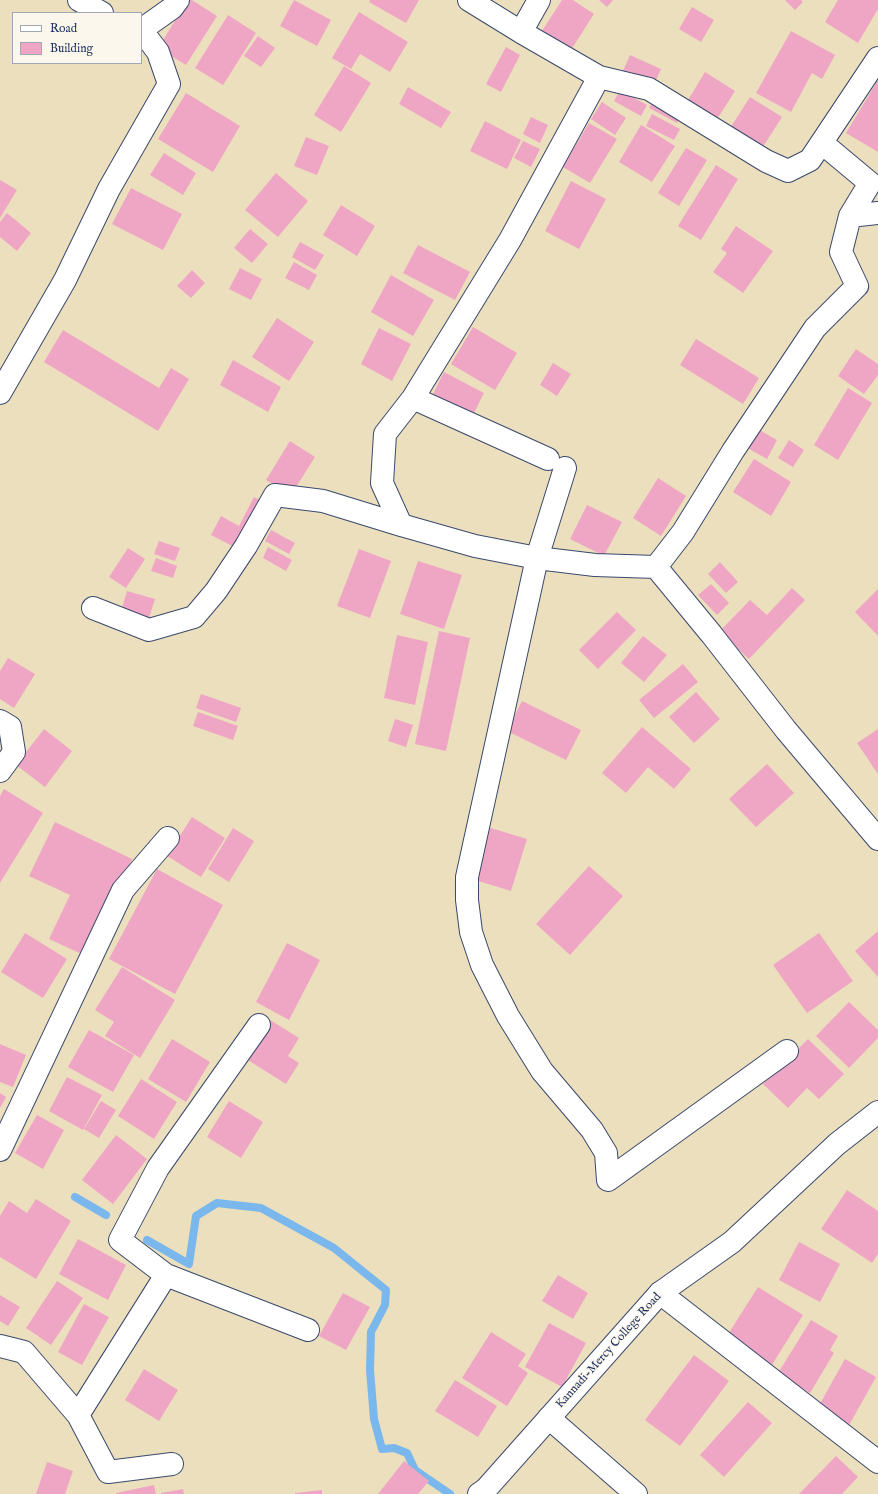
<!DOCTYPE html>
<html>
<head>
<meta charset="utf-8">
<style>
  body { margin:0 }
  #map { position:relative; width:878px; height:1494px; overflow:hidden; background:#ecdfbd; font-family:"IM FELL English",serif }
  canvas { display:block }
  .legend { position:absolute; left:12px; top:12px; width:130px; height:52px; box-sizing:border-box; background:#fbf7ec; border:1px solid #a1a7b3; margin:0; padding:5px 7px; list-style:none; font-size:12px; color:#1b2f5e }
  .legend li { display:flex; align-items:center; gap:8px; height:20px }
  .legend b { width:20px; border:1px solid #a1a7b3 }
</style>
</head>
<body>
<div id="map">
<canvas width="878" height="1494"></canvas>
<ul class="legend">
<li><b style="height:5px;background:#fff"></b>Road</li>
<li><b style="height:11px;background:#efa6c4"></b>Building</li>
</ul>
</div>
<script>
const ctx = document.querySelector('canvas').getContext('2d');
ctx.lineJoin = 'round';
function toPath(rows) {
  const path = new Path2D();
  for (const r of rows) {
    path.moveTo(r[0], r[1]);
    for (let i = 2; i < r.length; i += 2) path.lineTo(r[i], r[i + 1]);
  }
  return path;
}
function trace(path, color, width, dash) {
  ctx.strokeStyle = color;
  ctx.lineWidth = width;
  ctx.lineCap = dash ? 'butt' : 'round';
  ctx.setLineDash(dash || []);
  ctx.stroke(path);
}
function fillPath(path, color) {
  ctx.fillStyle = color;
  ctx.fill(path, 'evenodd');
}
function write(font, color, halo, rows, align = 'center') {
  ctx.font = font + ' "IM FELL English",serif';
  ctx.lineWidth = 3;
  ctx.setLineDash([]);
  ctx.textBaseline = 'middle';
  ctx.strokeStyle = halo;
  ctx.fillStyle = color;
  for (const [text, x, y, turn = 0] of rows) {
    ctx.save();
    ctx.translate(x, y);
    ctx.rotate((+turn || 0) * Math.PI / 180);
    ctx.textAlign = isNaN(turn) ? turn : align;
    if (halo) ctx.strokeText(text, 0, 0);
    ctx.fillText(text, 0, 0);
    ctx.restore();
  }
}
trace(toPath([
  [75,1197,106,1215],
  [147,1240,189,1264,196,1216,217,1203,261,1208,334,1248,386,1290,385,1305,371,1332,370,1370,374,1419,382,1449,394,1448,407,1453,415,1470,450,1494]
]), '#7ab7ec', 8);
fillPath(toPath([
  [188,0,192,0,217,16,186,65,158,48],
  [294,0,331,20,317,46,280,26],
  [370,0,419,0,406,23,369,2],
  [562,0,573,0,594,14,569,53,540,34],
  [599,0,613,0,607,7],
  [785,0,801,0,803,2,795,10],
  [838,0,878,0,878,9,858,43,825,22],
  [692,7,714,20,701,42,679,29],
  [359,12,408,42,390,72,360,54,351,69,332,58],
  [228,15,256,33,223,85,195,68],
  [791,31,835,55,822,79,812,73,791,112,756,93],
  [258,36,275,48,261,67,244,56],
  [506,47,520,55,501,92,486,84],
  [630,55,661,69,653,87,622,73],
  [344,66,371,83,341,132,314,115],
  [705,72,735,91,714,124,685,105],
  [878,80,878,152,846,133],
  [408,87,451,112,441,128,399,104],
  [620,90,647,105,641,116,614,101],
  [186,93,240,126,213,172,158,139],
  [655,97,682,112,677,123,649,108],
  [750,97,782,117,759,153,727,133],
  [602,102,626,118,615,135,591,119],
  [652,114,680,129,674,140,646,126],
  [531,117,548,125,540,143,523,134],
  [485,121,521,140,507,169,470,151],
  [589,123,617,139,590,183,563,167],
  [641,125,675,146,652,182,619,162],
  [306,137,329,146,317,175,294,166],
  [523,141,540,149,531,167,514,158],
  [686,148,707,160,679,206,658,193],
  [164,153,196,173,183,195,150,175],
  [716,165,738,179,701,240,678,226],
  [276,173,308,201,278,237,245,210],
  [0,180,17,190,0,218],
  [571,181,606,199,579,249,545,231],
  [131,188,182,214,163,250,112,224],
  [341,205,375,226,357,256,323,235],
  [7,213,31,233,17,251,0,237,0,222],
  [736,226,773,251,743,293,713,272,727,253,721,249],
  [250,229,268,244,252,263,234,248],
  [300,242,324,255,315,270,292,257],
  [418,245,470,272,455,300,403,273],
  [294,262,317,275,309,290,285,278],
  [240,268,262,279,251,300,229,289],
  [192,270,205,283,191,298,177,286],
  [391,275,434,300,413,336,371,312],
  [277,318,314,342,289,381,252,357],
  [473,327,517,353,495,390,451,364],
  [379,328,411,344,392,381,361,364],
  [63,330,159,388,171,368,189,379,158,431,44,362],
  [696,339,759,378,743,404,680,365],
  [856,349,878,364,878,375,864,394,838,376],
  [233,360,281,387,268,412,220,385],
  [553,363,571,374,557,396,540,385],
  [444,372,484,393,473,415,433,394],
  [848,388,872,403,838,460,814,445],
  [754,427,777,440,767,459,744,446],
  [789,440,804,450,793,467,778,458],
  [290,441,315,457,291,495,266,480],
  [754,459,791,482,771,516,733,492],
  [658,478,686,496,661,536,633,518],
  [254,497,265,503,240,550,211,535,221,516,239,526],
  [587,505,622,522,604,556,570,539],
  [271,530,295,543,289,554,265,541],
  [159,541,180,548,175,561,154,554],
  [268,547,292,560,286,571,263,558],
  [128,548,145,559,126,588,109,577],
  [359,549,391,561,370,618,337,606],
  [156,558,177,566,173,578,151,571],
  [418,561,462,575,444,629,400,614],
  [720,562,738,582,726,593,708,574],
  [711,584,729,603,717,615,698,595],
  [792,588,805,600,749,659,719,632,750,600,767,615],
  [878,589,878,636,855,612],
  [127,591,155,599,147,624,120,615],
  [617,612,636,630,598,669,579,650],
  [439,631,470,638,446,751,415,744],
  [397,635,428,642,415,705,384,698],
  [643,636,667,655,644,682,621,663],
  [8,658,35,674,14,708,0,699,0,671],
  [683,664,698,682,654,718,639,700],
  [696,692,720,719,694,743,669,717],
  [201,694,241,708,236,722,196,708],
  [522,701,581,730,566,760,507,731],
  [198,712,238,726,233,740,193,726],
  [395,719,413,725,406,747,388,741],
  [642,727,691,769,674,789,648,767,626,793,602,773],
  [44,729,72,751,45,787,16,765],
  [878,729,878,774,857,743],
  [767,764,794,793,756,827,729,799],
  [4,789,43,813,0,883,0,796],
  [192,817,225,838,201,877,167,856],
  [55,822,132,859,86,956,49,939,70,895,29,876],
  [481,825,527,839,511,891,465,877],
  [233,828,254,841,229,882,208,869],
  [589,866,623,896,570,955,536,924],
  [157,869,223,905,175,994,109,959],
  [878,931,878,977,855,951],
  [25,933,67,959,43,998,1,972],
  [819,933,853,981,807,1013,773,965],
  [287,943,320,960,289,1020,256,1002],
  [122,967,175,1000,140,1058,105,1036,114,1022,95,1010],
  [849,1002,878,1030,878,1038,849,1068,816,1036],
  [267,1018,299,1038,288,1056,299,1063,286,1084,243,1057],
  [89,1030,134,1055,113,1092,68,1067],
  [172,1039,210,1062,186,1102,148,1079],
  [808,1039,844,1074,819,1099,807,1088,788,1108,763,1084],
  [0,1044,26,1055,13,1087,0,1082],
  [67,1077,102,1095,83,1130,49,1111],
  [141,1079,177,1102,154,1139,118,1116],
  [0,1093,6,1097,0,1108],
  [101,1101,116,1110,99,1138,84,1129],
  [229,1101,263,1122,241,1158,207,1137],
  [37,1115,64,1130,43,1169,15,1153],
  [116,1135,147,1159,113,1204,82,1180],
  [847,1190,878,1211,878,1254,872,1263,821,1229],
  [36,1199,71,1221,36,1279,0,1257,0,1216,9,1201,27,1213],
  [78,1239,126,1265,108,1300,59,1274],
  [799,1242,840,1264,820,1302,779,1280],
  [558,1275,588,1293,573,1319,542,1301],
  [57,1281,83,1298,51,1345,26,1328],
  [758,1287,803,1315,770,1368,725,1339],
  [343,1293,370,1307,346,1350,319,1336],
  [0,1295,20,1307,8,1326,0,1321],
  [84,1304,109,1317,82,1365,58,1352],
  [811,1320,838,1336,830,1350,834,1353,810,1393,778,1373],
  [549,1323,586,1343,562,1387,525,1367],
  [491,1332,526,1354,518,1366,528,1373,507,1406,462,1378],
  [694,1355,729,1381,680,1446,645,1420],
  [845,1359,876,1377,848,1427,817,1409],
  [144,1369,178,1390,159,1421,125,1400],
  [455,1380,497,1406,478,1437,435,1411],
  [748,1402,772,1423,724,1477,700,1455],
  [836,1456,858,1477,842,1494,799,1494],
  [404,1461,429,1481,418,1494,378,1494],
  [47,1462,73,1471,65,1494,36,1494],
  [154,1485,156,1494,116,1494,116,1493],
  [183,1489,184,1494,161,1494,161,1493],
  [322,1490,322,1494,295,1494,295,1493]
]), '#efa6c4');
const minor = toPath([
  [79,0,102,13],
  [469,0,521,32],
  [539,0,521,32,599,77,510,240,413,398,385,434,382,483,401,525,475,546,537,558,595,565,656,567,712,635,786,730,878,839],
  [141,30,172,8,178,0],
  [599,77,649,89,766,161,788,171,810,160,878,58],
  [850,216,878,213],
  [0,393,65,280,109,189,169,84,158,52,142,31],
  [413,398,548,459],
  [565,468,537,558,467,877,467,900,471,932,482,965,508,1016,542,1071,592,1130,606,1153,608,1180,787,1051],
  [656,567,683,532,733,451,815,328,857,286,841,252,850,216,870,183,822,143],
  [93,608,149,630,194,617,216,591,246,546,275,495,323,501,401,525],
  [0,721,10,727,14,752,0,771],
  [0,1150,123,890,168,838],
  [166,1275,308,1330],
  [660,1293,878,1462],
  [0,1346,24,1352,78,1415,166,1275,120,1240,158,1168,259,1025],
  [78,1415,108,1472,172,1464],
  [549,1418,636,1494]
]);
const major = toPath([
  [479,1494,486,1489,660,1293,732,1242,837,1144,878,1112]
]);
trace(minor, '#3a496c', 24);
trace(major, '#3a496c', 24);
trace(minor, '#fff', 22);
trace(major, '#fff', 22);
write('12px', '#1b2f5e', '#fbf7ec', [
  ["Kannadi-Mercy College Road",609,1351,-48]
]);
</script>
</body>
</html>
